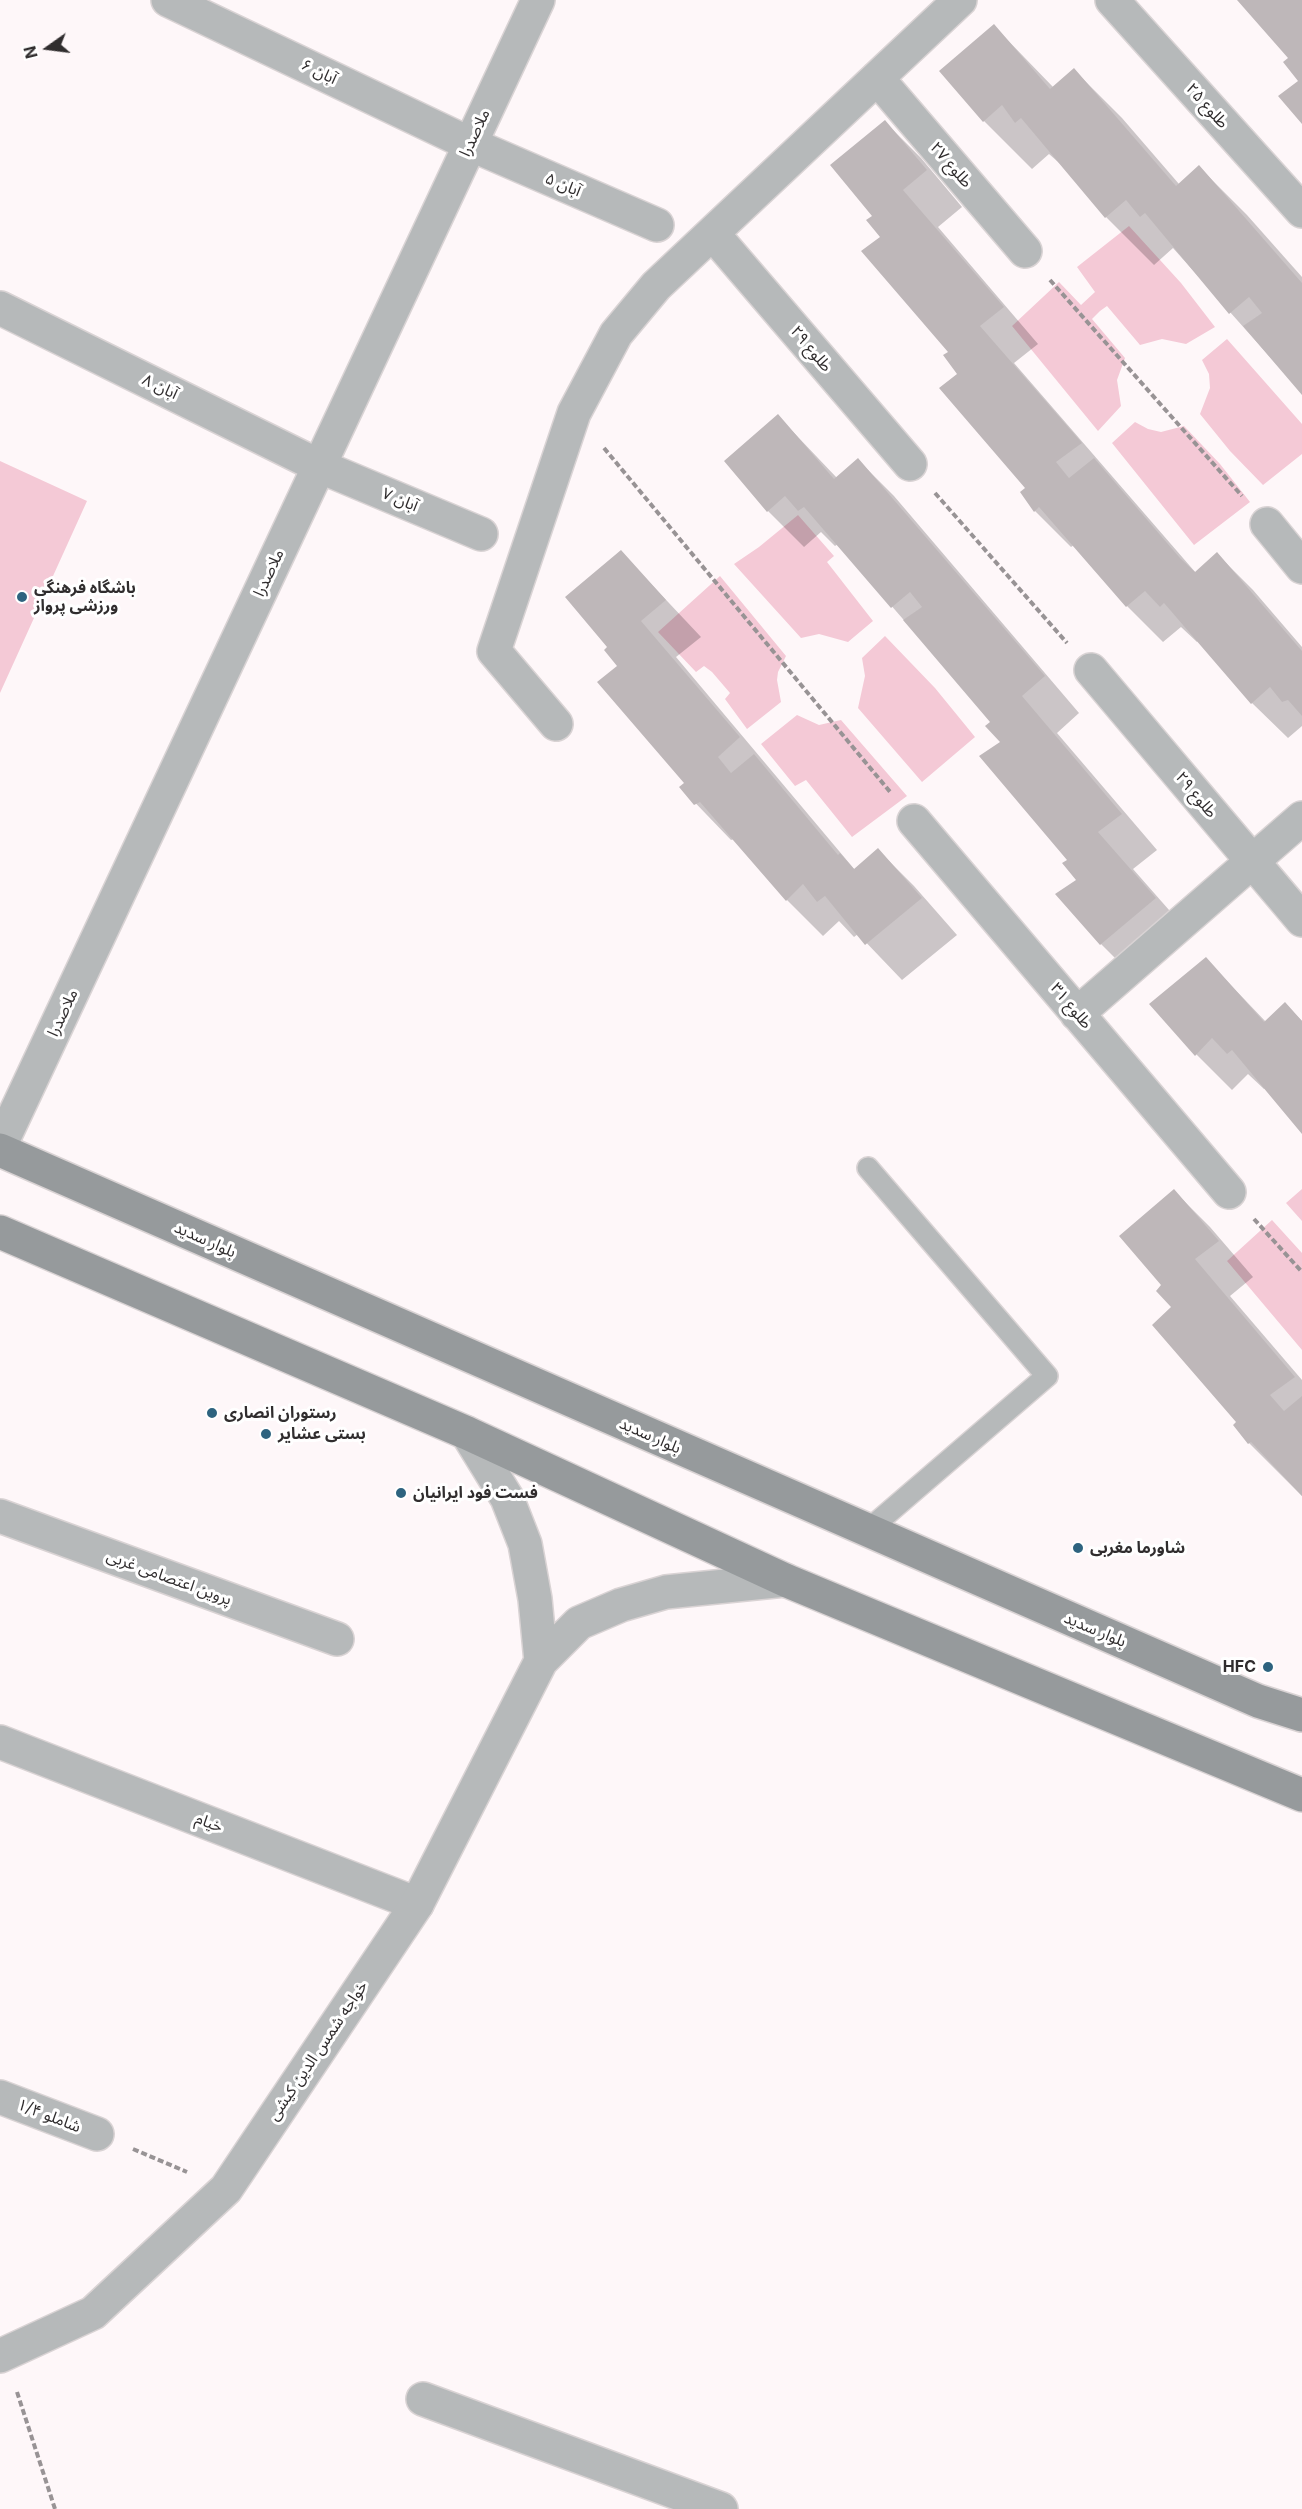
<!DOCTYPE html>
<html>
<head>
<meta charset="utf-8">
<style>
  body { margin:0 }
  #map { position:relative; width:1302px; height:2509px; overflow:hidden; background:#fef7f9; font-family:Inter,sans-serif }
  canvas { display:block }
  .north { position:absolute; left:18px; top:18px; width:60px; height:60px; -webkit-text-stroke:4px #fff; paint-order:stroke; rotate:256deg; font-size:16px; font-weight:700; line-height:24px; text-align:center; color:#302d2e }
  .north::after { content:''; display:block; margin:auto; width:21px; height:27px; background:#302d2e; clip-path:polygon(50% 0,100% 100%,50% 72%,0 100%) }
</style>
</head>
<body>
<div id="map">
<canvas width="1302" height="2509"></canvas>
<div class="north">N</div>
</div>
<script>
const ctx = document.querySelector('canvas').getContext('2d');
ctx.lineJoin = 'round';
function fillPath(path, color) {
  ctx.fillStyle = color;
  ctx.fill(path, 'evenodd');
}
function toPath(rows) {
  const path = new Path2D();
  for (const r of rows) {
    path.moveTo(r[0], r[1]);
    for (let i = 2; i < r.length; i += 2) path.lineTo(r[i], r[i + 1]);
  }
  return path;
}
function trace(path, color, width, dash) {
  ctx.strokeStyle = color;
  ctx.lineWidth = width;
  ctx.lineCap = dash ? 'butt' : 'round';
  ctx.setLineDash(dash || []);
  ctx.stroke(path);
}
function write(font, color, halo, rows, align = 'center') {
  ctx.font = font + ' Inter,"Noto Sans Arabic",sans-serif';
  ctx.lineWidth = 6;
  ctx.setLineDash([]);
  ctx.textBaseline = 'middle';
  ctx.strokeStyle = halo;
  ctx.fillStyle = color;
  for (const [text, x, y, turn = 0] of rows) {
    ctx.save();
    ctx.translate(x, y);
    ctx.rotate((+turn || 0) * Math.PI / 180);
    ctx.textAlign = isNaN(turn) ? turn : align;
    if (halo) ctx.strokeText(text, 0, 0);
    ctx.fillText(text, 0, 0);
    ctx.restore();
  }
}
fillPath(toPath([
  [1129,226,1181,283,1215,327,1186,344,1162,339,1140,345,1107,306,1100,311,1092,319,1125,358,1117,380,1121,406,1098,431,1012,326,1059,282,1081,305,1095,292,1077,267],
  [1227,339,1302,424,1302,454,1263,485,1230,451,1200,414,1210,388,1209,374,1202,360],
  [1135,422,1148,429,1161,432,1184,426,1220,464,1250,502,1194,545,1112,443],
  [0,461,87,501,0,693],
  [798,515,834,556,827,562,873,621,848,642,819,634,801,638,734,564,759,547],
  [720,576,786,656,778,672,777,680,781,702,747,729,725,699,730,693,712,672,704,666,696,672,658,632],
  [885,636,935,688,975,737,922,782,858,708,865,676,862,658],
  [797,715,819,725,841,720,907,796,852,837,806,780,795,786,761,744],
  [1302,1189,1302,1221,1286,1203],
  [1272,1220,1302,1253,1302,1350,1227,1261]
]), '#f4c9d6');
fillPath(toPath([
  [994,26,1054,88,1074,70,1122,118,1179,184,1199,167,1247,215,1302,277,1302,393,1173,248,1154,265,1106,217,1065,168,1049,154,1032,169,984,121,942,71],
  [885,122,921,158,962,207,938,227,1038,344,1014,363,1196,573,1217,554,1253,590,1302,647,1302,726,1288,738,1252,703,1198,640,1197,642,1181,627,1163,642,1127,606,1074,545,1071,547,1035,511,1022,493,1027,489,883,237,874,216],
  [778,416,837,478,858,460,894,496,1079,713,1057,733,1157,850,1133,869,1191,935,1137,980,1101,944,1057,894,1078,880,1069,860,992,722,838,544,835,546,821,532,804,547,768,511,726,461],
  [621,552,701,637,676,657,855,870,878,850,914,886,957,935,902,980,858,934,854,937,839,921,823,936,787,900,734,839,731,840,681,788,686,783,610,647],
  [1206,959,1266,1022,1285,1004,1302,1021,1302,1132,1265,1088,1264,1089,1248,1074,1232,1090,1196,1054],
  [1174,1191,1210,1227,1253,1277,1230,1296,1302,1380,1302,1496,1249,1443,1163,1285]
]), '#0003');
fillPath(toPath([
  [1237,0,1302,0,1302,124,1278,96,1298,81,1283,62,1288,58],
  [994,24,1050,89,1074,68,1176,186,1199,165,1302,283,1302,395,1243,326,1262,313,1249,297,1229,314,1145,213,1140,217,1126,200,1105,218,1021,118,1015,123,1002,105,983,122,939,71],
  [885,120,927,170,903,190,1004,307,980,326,1082,443,1056,462,1069,478,1094,458,1180,558,1195,572,1217,552,1302,651,1302,716,1288,700,1282,702,1270,687,1251,704,1164,603,1160,607,1145,591,1126,607,1039,507,1034,512,1020,492,1025,488,939,388,957,374,943,355,948,352,861,251,880,237,866,220,872,216,830,165],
  [778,414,834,479,858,458,1045,676,1022,696,1122,814,1098,832,1156,898,1100,945,1055,894,1076,880,1062,863,1067,860,979,756,1000,742,985,726,990,722,903,620,922,607,910,592,891,608,804,507,798,511,785,496,767,512,724,461],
  [621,550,666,600,641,621,740,737,718,757,731,773,754,754,838,855,840,853,854,869,878,848,922,898,865,945,825,896,817,902,803,884,786,901,700,802,694,805,679,787,684,783,597,682,617,666,604,650,607,647,565,597],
  [1206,957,1264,1022,1285,1002,1302,1021,1302,1134,1232,1050,1227,1054,1212,1038,1195,1056,1149,1004],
  [1174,1189,1219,1241,1195,1259,1295,1377,1270,1395,1284,1411,1302,1396,1302,1496,1251,1442,1248,1444,1233,1425,1236,1422,1152,1325,1171,1307,1156,1291,1161,1285,1119,1236]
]), '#beb7b9');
const service = toPath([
  [867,1531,1047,1376,868,1168]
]);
const minor = toPath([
  [168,0,470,144,657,225],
  [1112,0,1302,211],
  [877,78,1025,251],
  [713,234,910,464],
  [0,308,319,466,481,534],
  [1267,524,1302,567],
  [1091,670,1302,920],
  [556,724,494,651,574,413,616,334,656,286,960,0],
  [914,821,1229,1192],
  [1077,1014,1302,818],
  [0,1146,538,0],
  [0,1516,337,1639],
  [0,1742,417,1904],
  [0,2097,97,2134],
  [423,2399,721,2509]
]);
const tertiary = toPath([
  [467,1433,507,1498,525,1544,535,1599,541,1661],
  [0,2356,93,2313,226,2189,417,1904,541,1661,579,1623,621,1605,666,1592,785,1580]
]);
const secondary = toPath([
  [0,1150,1258,1701,1302,1715],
  [0,1232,467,1433,785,1580,1302,1795]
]);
trace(service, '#d9d3d4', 24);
trace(minor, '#d9d3d4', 36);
trace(tertiary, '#d9d3d4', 36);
trace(secondary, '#d9d3d4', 36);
trace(toPath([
  [1050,280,1242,496],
  [604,448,891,793],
  [935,493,1067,643],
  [1254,1219,1302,1272],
  [133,2149,187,2172],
  [17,2392,55,2509]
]), '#989395', 4, [6, 3]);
trace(service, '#b6b9ba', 21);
trace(minor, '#b6b9ba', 33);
trace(tertiary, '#b6b9ba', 33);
trace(secondary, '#969a9c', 33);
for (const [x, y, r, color] of [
  [22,597,6,"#2e637f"],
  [212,1413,6,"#2e637f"],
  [266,1434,6,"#2e637f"],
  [401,1493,6,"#2e637f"],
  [1078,1548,6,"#2e637f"],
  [1268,1667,6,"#2e637f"]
]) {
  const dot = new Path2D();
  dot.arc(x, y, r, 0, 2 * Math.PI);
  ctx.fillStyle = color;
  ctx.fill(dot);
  trace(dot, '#fff', 2);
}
write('16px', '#302d2e', '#fff', [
  ["آبان ۶",319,72,26],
  ["طلوع ۲۵",1207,106,48],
  ["ملاصدرا",475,133,-65],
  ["طلوع ۲۷",951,165,49],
  ["آبان ۵",563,185,23],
  ["طلوع ۲۹",811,349,50],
  ["آبان ۸",160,387,26],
  ["آبان ۷",400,500,23],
  ["ملاصدرا",269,573,-65],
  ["طلوع ۲۹",1196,795,50],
  ["طلوع ۳۱",1071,1006,50],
  ["ملاصدرا",63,1013,-65],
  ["بلوار سدید",205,1240,24],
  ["بلوار سدید",650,1436,24],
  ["پروین اعتصامی غربی",169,1578,20],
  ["بلوار سدید",1095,1630,23],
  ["خیام",209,1823,21],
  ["خواجه شمس الدين كيشی",318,2051,-56],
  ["شاملو ۱/۴",49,2116,21]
]);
write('bold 16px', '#302d2e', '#fff', [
  ["باشگاه فرهنگی",34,588],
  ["ورزشی پرواز",34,606],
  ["رستوران انصاری",224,1413],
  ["بستی عشایر",278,1434],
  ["فست فود ایرانیان",413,1493],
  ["شاورما مغربی",1090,1548],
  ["HFC",1256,1667,"right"]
], 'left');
</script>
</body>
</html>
